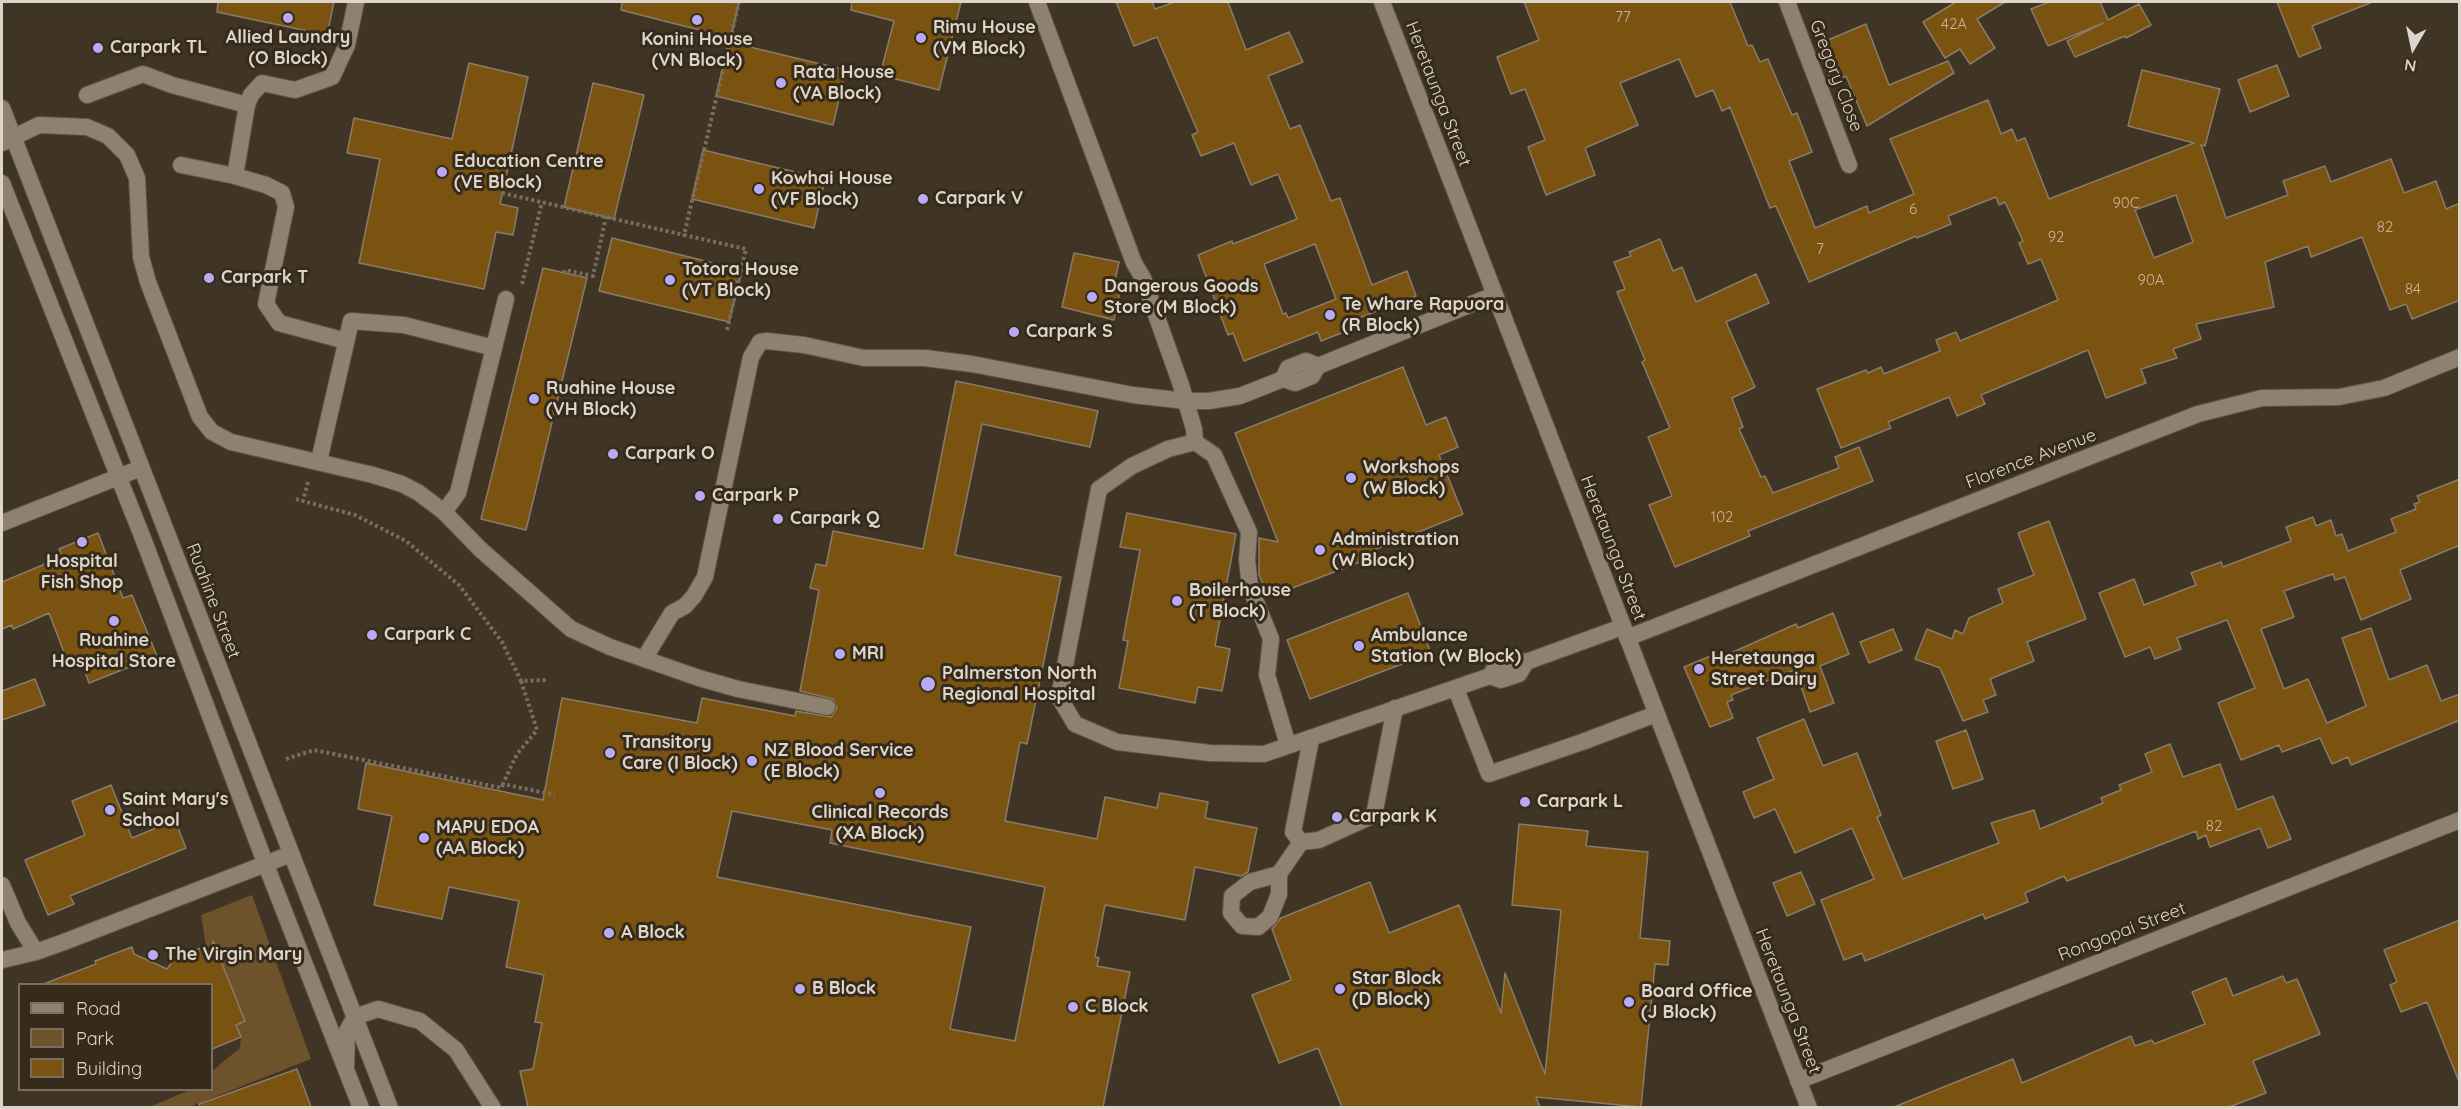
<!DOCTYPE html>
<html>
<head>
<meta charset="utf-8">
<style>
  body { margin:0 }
  #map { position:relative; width:2461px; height:1109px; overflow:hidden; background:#403525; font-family:Quicksand,sans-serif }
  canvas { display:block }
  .frame { position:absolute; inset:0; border:3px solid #dcd5cb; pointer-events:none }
  .legend { position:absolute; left:18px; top:983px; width:195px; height:108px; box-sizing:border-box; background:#362b1b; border:2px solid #786f61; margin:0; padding:8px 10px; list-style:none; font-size:18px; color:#dcd5cb }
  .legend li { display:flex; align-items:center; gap:12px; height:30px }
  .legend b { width:30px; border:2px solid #786f61 }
  .north { position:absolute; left:2383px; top:18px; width:60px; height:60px; -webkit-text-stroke:4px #362b1b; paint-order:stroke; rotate:189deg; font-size:16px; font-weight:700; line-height:24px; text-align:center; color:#dcd5cb }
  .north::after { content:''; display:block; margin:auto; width:21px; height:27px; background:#dcd5cb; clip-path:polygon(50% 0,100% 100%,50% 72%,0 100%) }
</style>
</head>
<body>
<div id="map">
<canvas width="2461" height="1109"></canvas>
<div class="frame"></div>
<ul class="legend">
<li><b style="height:8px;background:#8e816f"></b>Road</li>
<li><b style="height:16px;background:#6d522b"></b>Park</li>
<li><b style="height:16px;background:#7a5311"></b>Building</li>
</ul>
<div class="north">N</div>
</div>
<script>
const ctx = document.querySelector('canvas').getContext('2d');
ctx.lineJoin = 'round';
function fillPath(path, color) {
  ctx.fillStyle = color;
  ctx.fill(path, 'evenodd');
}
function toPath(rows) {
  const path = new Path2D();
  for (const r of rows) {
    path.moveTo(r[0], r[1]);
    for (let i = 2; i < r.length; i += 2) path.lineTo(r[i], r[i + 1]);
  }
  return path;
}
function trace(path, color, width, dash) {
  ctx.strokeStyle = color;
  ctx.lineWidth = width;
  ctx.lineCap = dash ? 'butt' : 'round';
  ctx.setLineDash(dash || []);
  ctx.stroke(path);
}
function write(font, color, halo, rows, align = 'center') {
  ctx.font = font + ' Quicksand,sans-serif';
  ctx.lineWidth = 6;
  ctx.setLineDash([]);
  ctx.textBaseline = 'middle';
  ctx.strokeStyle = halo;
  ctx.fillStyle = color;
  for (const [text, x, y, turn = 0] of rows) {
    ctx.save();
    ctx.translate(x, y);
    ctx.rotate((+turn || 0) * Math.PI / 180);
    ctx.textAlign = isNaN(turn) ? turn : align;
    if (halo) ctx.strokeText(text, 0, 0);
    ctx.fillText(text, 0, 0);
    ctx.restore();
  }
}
fillPath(toPath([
  [252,895,311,1059,189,1107,147,1108,190,1090,212,1090,212,1071,240,1048,241,1037,206,946,201,915]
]), '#6d522b');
const building = toPath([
  [218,2,334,2,327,35,217,12,218,2],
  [622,2,739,2,731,38,621,10,622,2],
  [852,2,961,2,939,90,880,75,894,21,851,10,852,2],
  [1116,2,1152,2,1155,9,1175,2,1228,2,1246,50,1289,32,1303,62,1268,76,1290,129,1300,125,1331,201,1340,198,1372,285,1407,271,1416,296,1346,323,1349,330,1321,341,1318,332,1244,361,1233,333,1228,335,1198,255,1232,241,1233,244,1297,219,1278,174,1251,185,1234,143,1201,156,1192,135,1198,132,1157,37,1134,46,1116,2],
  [1315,244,1336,299,1288,318,1286,313,1283,314,1264,264,1315,244],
  [1524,2,1730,2,1748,46,1752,45,1760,62,1768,59,1792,115,1797,113,1812,152,1789,161,1815,228,1867,206,1869,213,1914,194,1890,139,1988,100,2001,134,2012,129,2017,141,2025,138,2049,199,2194,143,2128,126,2142,70,2220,89,2205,146,2201,145,2226,218,2288,195,2283,181,2325,166,2331,182,2391,159,2404,193,2436,181,2446,209,2460,203,2460,300,2412,319,2406,304,2390,310,2362,237,2311,257,2308,246,2265,262,2274,307,2196,324,2201,339,2173,349,2177,358,2141,369,2146,383,2106,398,2088,350,1981,395,1985,404,1957,416,1949,397,1888,422,1891,428,1841,448,1817,389,1866,370,1868,373,1881,367,1884,374,1940,351,1936,340,1956,332,1960,341,2058,300,2041,259,2028,264,2019,243,2023,241,2005,202,1999,205,1996,197,1948,216,1951,224,1917,238,1916,236,1809,282,1776,206,1770,208,1730,107,1722,111,1713,90,1696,97,1679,59,1620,83,1638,125,1585,148,1595,175,1546,195,1528,147,1545,140,1525,89,1511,94,1497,57,1539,40,1524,2],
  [2176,195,2193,242,2154,258,2135,210,2176,195],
  [1956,2,2005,2,1977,19,1995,48,1970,64,1960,49,1945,58,1923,22,1956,2],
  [2049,2,2100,2,2108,20,2139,4,2151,25,2126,38,2125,36,2075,57,2067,41,2103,23,2048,46,2031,9,2049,2],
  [2277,2,2370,2,2370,3,2312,26,2321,48,2299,57,2277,2],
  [1866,24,1889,85,1948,61,1954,73,1867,126,1846,76,1831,82,1816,45,1866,24],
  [729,42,846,70,833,125,716,96,729,42],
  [469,63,528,77,500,204,518,208,513,235,496,232,484,289,359,263,380,159,347,153,354,118,452,139,469,63],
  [2277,65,2289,96,2250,112,2238,80,2277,65],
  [593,83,644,95,614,219,564,207,593,83],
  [703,150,825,179,814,228,692,199,703,150],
  [612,238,742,270,729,322,599,291,612,238],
  [1660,239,1673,271,1682,267,1696,302,1756,274,1769,303,1726,322,1755,387,1732,398,1743,427,1739,429,1761,477,1765,476,1773,493,1839,468,1835,457,1859,447,1873,481,1748,531,1750,536,1675,567,1649,505,1672,496,1648,437,1670,428,1642,362,1645,360,1617,292,1625,289,1614,262,1631,256,1629,252,1660,239],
  [1074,253,1119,262,1114,285,1121,286,1114,320,1062,307,1074,253],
  [543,268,587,278,526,530,481,519,543,268],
  [1403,367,1426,425,1446,417,1458,447,1439,455,1463,514,1369,552,1363,555,1365,560,1290,589,1289,585,1267,593,1259,575,1259,538,1278,542,1235,433,1403,367],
  [956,381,1098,411,1090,447,982,424,955,555,1061,577,1027,744,1020,742,1005,821,1097,839,1105,797,1157,808,1160,793,1208,802,1205,818,1257,828,1248,872,1241,876,1195,867,1185,920,1105,905,1095,957,1099,958,1097,966,1130,972,1103,1107,528,1107,520,1071,533,1069,542,1023,535,1022,544,975,506,967,519,901,449,887,442,919,374,905,392,816,358,809,366,763,543,800,562,698,697,723,702,698,795,716,796,711,831,717,837,708,833,699,800,691,819,590,810,588,816,564,826,566,833,531,923,549,956,381],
  [732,811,832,830,830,843,1045,887,1015,1041,950,1029,971,927,717,877,732,811],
  [2460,479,2460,545,2400,570,2411,599,2361,620,2345,577,2335,580,2333,574,2284,591,2294,617,2261,629,2284,689,2308,679,2327,723,2366,706,2342,638,2371,628,2389,680,2427,665,2441,701,2460,694,2460,720,2351,765,2348,757,2332,764,2320,738,2282,752,2279,745,2241,760,2218,703,2255,688,2227,620,2177,638,2181,649,2155,659,2150,647,2125,657,2099,593,2134,579,2144,605,2196,585,2191,573,2221,562,2223,567,2291,541,2286,527,2313,517,2316,526,2331,520,2336,536,2342,534,2348,551,2396,532,2391,519,2416,509,2414,504,2420,502,2417,496,2460,479],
  [1127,513,1236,534,1215,646,1230,649,1222,691,1198,687,1195,703,1119,688,1128,641,1123,640,1140,550,1120,547,1127,513],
  [2049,521,2086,619,2027,642,2034,661,1990,679,1996,695,1983,700,1988,712,1963,721,1940,668,1915,659,1927,629,1952,639,1955,630,1963,634,1969,618,2003,603,1998,589,2034,575,2018,533,2049,521],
  [98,533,123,598,132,595,157,656,89,683,80,658,68,663,49,613,13,629,12,625,2,629,2,582,62,557,59,549,98,533],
  [1408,593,1431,653,1310,699,1287,640,1408,593],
  [1833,613,1849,654,1820,666,1834,703,1810,712,1795,670,1731,695,1733,700,1727,702,1733,718,1710,727,1684,667,1713,655,1715,660,1796,624,1798,628,1833,613],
  [1893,629,1902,650,1869,663,1860,642,1893,629],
  [35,679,45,705,2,720,2,691,35,679],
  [1804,719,1823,766,1857,753,1881,815,1877,817,1903,879,1999,843,1991,823,2034,810,2040,829,2103,803,2101,798,2121,790,2119,785,2152,772,2145,754,2170,744,2183,777,2220,764,2237,810,2273,796,2291,839,2268,848,2260,828,2210,847,2206,835,2198,839,2196,831,2067,881,2064,876,2025,893,2028,902,1985,919,1983,914,1865,961,1862,953,1844,960,1821,900,1874,879,1852,828,1795,853,1775,809,1754,818,1743,792,1774,779,1757,738,1804,719],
  [1966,730,1983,779,1953,789,1936,741,1966,730],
  [111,785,132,838,175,820,186,848,70,896,74,904,48,915,25,860,85,835,72,801,111,785],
  [1519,824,1588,831,1586,846,1648,852,1640,938,1670,941,1668,965,1655,964,1641,1107,1536,1097,1540,1107,1342,1107,1318,1048,1279,1063,1252,995,1291,980,1272,929,1281,918,1370,882,1389,933,1459,905,1501,1013,1505,973,1545,1074,1561,910,1512,905,1519,824],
  [1801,872,1815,904,1787,916,1773,883,1801,872],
  [2460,920,2460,1079,2458,1079,2427,1002,2401,1012,2390,985,2397,982,2384,950,2460,920],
  [213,941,245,1021,236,1025,241,1037,212,1049,212,984,46,984,46,983,96,964,95,961,132,947,134,954,167,969,175,958,206,946,212,957,213,941],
  [2283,976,2286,983,2297,979,2320,1034,2253,1061,2266,1093,2229,1107,1894,1107,2013,1059,2022,1083,2131,1036,2135,1046,2152,1040,2154,1044,2205,1024,2192,992,2226,978,2233,996,2283,976],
  [297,1069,311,1107,200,1107,199,1104,297,1069]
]);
fillPath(building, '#7a5311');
trace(building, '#897b6a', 1.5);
const service = toPath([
  [1037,2,1134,263,1143,278,1181,385,1194,429,1195,442],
  [87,95,143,74,172,85,247,105],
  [2,143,39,125,87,127,108,136,127,155,137,178,141,257,148,282,200,417,212,432,231,442,373,475,402,484,419,493,444,512,480,549,571,629,610,647,699,678,738,689,827,707],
  [181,165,235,176,266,185,282,193,286,207,266,304,279,323,346,341],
  [235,176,247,105,251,95,262,83,295,90,332,77,347,45,356,2],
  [1283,379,1288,368,1306,361,1318,366],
  [319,461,351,321,404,325,494,348],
  [444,512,458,493,506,299],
  [644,659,672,613,685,606,694,596,705,577,751,357,760,342,767,341,804,345,864,358,925,358,972,364,1133,395,1186,401,1209,401,1240,396,1283,379,1295,383,1312,376,1318,366,1494,295],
  [1490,676,1501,680,1519,674,1526,662],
  [1456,689,1489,774,1585,741,1656,714],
  [1288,745,1267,675,1271,639,1250,587,1247,560,1249,532,1214,455,1195,442,1168,449,1132,466,1099,489,1059,697,1075,724,1117,742,1210,753,1264,754,1490,676,1496,666,1512,660,1526,662,1622,627],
  [1301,842,1319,840,1374,815,1395,708],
  [1301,842,1293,832,1311,739],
  [1279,874,1250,882,1232,896,1231,913,1242,926,1258,927,1270,917,1279,894,1279,874,1301,842],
  [2,885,18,923,36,952],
  [2,960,36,952,64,942,291,854],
  [346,1068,347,1031,355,1017,378,1009,409,1018,420,1021,456,1050,493,1108]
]);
const minor = toPath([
  [1382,2,1809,1108],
  [1787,2,1849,165],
  [2,523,141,468],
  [1627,638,2198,414,2262,398,2339,397,2384,388,2460,357],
  [1798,1081,2460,820]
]);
const secondary = toPath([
  [2,108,390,1108],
  [2,183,144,541,266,865,361,1108]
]);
trace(service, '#5d5446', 18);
trace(minor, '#5d5446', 18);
trace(secondary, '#5d5446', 18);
trace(toPath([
  [502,193,684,235],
  [564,273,565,270,593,276,606,217],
  [522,284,542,202],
  [727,330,746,249,684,235,739,2],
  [308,482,303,501,355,515,406,541,459,585,502,642,521,681,548,680],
  [296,499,303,501],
  [521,681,537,730,517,754,503,784,555,795],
  [286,759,314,750,502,788,503,784]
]), '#776e60', 4, [3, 3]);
trace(service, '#8e816f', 16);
trace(minor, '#8e816f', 16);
trace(secondary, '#8e816f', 16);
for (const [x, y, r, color] of [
  [288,18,6,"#baaaf6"],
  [697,20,6,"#baaaf6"],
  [921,38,6,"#baaaf6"],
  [98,48,6,"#baaaf6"],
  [781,83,6,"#baaaf6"],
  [442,172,6,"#baaaf6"],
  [759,189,6,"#baaaf6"],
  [923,199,6,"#baaaf6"],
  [209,278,6,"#baaaf6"],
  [670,280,6,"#baaaf6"],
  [1092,297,6,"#baaaf6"],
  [1330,315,6,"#baaaf6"],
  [1014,332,6,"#baaaf6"],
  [534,399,6,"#baaaf6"],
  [613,454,6,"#baaaf6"],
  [1351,478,6,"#baaaf6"],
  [700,496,6,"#baaaf6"],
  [778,519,6,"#baaaf6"],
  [82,542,6,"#baaaf6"],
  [1320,550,6,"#baaaf6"],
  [1177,601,6,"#baaaf6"],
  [114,621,6,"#baaaf6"],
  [372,635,6,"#baaaf6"],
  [1359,646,6,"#baaaf6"],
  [840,654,6,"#baaaf6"],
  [1699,669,6,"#baaaf6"],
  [928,684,8,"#baaaf6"],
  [610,753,6,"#baaaf6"],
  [752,761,6,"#baaaf6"],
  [880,793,6,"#baaaf6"],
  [1525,802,6,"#baaaf6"],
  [110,810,6,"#baaaf6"],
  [1337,817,6,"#baaaf6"],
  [424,838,6,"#baaaf6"],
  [609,933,6,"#baaaf6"],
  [153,955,6,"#baaaf6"],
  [800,989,6,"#baaaf6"],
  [1340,989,6,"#baaaf6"],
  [1629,1002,6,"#baaaf6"],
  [1073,1007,6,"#baaaf6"]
]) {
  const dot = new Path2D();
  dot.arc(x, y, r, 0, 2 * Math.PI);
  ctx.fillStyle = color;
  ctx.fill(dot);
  trace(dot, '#362b1b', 2);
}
write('15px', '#c4b49c', null, [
  ["77",1623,17],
  ["42A",1954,24],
  ["90C",2126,203],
  ["6",1913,209],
  ["82",2385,227],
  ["92",2056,237],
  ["7",1820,249],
  ["90A",2151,280],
  ["84",2413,289],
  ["102",1722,517],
  ["82",2214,826]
]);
write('bold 18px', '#dcd5cb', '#362b1b', [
  ["Rimu House",933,28],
  ["(VM Block)",933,49],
  ["Allied Laundry",288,38,"center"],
  ["(O Block)",288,59,"center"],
  ["Konini House",697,40,"center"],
  ["(VN Block)",697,61,"center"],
  ["Carpark TL",110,48],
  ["Rata House",793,73],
  ["(VA Block)",793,94],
  ["Education Centre",454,162],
  ["(VE Block)",454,183],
  ["Kowhai House",771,179],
  ["(VF Block)",771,200],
  ["Carpark V",935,199],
  ["Totora House",682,270],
  ["(VT Block)",682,291],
  ["Carpark T",221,278],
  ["Dangerous Goods",1104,287],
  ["Store (M Block)",1104,308],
  ["Te Whare Rapuora",1342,305],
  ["(R Block)",1342,326],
  ["Carpark S",1026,332],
  ["Ruahine House",546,389],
  ["(VH Block)",546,410],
  ["Carpark O",625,454],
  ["Workshops",1363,468],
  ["(W Block)",1363,489],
  ["Carpark P",712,496],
  ["Carpark Q",790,519],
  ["Administration",1332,540],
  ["(W Block)",1332,561],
  ["Hospital",82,562,"center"],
  ["Fish Shop",82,583,"center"],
  ["Boilerhouse",1189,591],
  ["(T Block)",1189,612],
  ["Carpark C",384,635],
  ["Ambulance",1371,636],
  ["Station (W Block)",1371,657],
  ["Ruahine",114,641,"center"],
  ["Hospital Store",114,662,"center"],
  ["MRI",852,654],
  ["Heretaunga",1711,659],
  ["Street Dairy",1711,680],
  ["Palmerston North",942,674],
  ["Regional Hospital",942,695],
  ["Transitory",622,743],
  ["Care (I Block)",622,764],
  ["NZ Blood Service",764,751],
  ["(E Block)",764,772],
  ["Saint Mary's",122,800],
  ["School",122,821],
  ["Carpark L",1537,802],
  ["Clinical Records",880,813,"center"],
  ["(XA Block)",880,834,"center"],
  ["Carpark K",1349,817],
  ["MAPU EDOA",436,828],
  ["(AA Block)",436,849],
  ["A Block",621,933],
  ["The Virgin Mary",165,955],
  ["Star Block",1352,979],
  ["(D Block)",1352,1000],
  ["B Block",812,989],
  ["Board Office",1641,992],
  ["(J Block)",1641,1013],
  ["C Block",1085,1007]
], 'left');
write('18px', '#dcd5cb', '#362b1b', [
  ["Gregory Close",1836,76,69],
  ["Heretaunga Street",1438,94,69],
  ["Florence Avenue",2031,459,-21],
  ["Heretaunga Street",1613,548,69],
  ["Ruahine Street",213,601,69],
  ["Rongopai Street",2122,932,-21],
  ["Heretaunga Street",1788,1001,69]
]);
</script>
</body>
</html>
